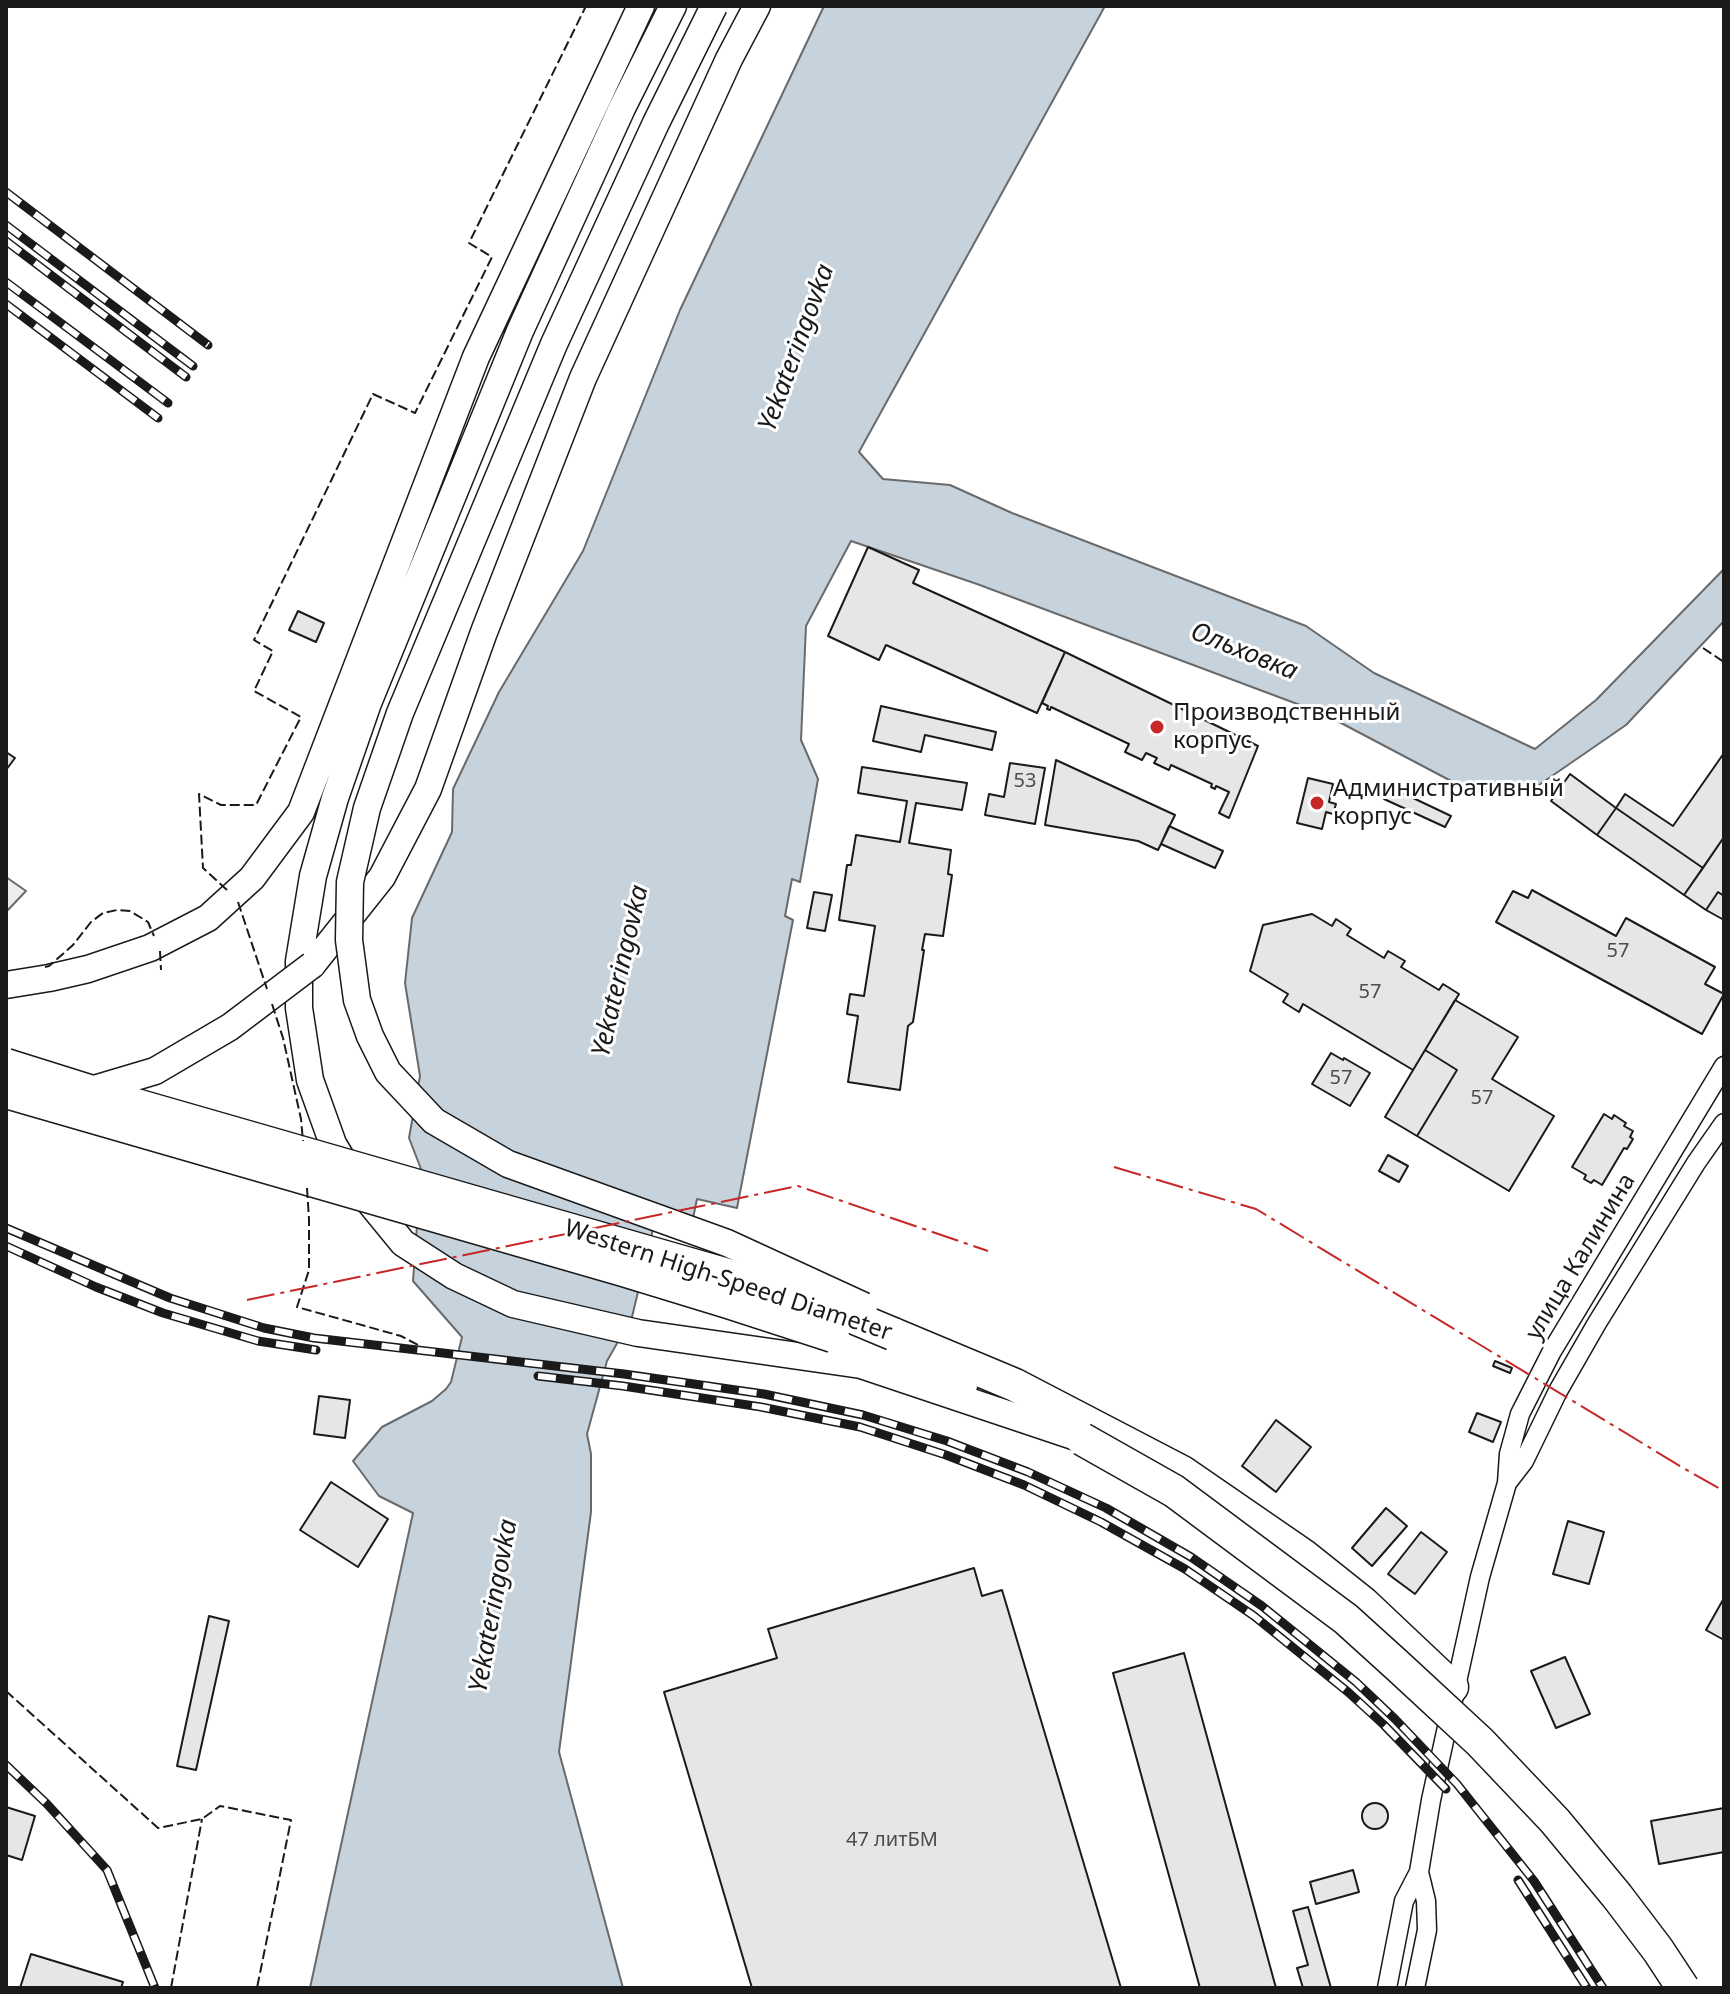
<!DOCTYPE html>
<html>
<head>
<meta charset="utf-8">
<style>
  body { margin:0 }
  #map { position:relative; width:1730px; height:1994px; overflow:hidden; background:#fff; font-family:"Noto Sans",sans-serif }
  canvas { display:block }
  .frame { position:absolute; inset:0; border:8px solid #1a1a1a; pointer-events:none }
</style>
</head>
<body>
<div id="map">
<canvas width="1730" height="1994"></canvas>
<div class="frame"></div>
</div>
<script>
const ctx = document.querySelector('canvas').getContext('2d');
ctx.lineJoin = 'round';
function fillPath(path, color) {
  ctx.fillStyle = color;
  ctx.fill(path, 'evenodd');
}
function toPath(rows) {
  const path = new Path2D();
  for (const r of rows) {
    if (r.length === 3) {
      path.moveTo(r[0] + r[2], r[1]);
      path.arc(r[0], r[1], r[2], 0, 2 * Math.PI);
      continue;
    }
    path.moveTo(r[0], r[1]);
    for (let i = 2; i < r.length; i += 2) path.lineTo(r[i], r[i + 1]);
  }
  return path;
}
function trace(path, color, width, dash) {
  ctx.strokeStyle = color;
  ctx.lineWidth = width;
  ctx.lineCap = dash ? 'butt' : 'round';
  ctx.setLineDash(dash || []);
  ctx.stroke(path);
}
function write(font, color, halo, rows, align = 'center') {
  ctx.font = font + ' "Noto Sans",sans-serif';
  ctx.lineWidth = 6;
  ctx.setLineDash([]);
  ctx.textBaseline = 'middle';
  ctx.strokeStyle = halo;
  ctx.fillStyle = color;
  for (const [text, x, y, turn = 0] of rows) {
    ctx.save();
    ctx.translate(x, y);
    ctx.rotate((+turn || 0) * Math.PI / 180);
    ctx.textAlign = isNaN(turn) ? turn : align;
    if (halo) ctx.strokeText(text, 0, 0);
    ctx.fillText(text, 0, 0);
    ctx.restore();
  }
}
const parking = toPath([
  [6,877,26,891,6,912,6,877]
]);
fillPath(parking, '#ededed');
trace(parking, '#6a6a6a', 2);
const water = toPath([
  [824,6,1105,6,859,452,883,479,950,485,1012,513,1306,626,1374,673,1535,749,1596,700,1724,569,1724,621,1626,725,1536,787,1472,792,1324,714,977,584,851,541,806,626,801,740,818,779,800,882,792,879,785,916,793,920,737,1208,697,1199,692,1223,654,1225,632,1317,607,1361,587,1434,591,1454,591,1512,559,1752,623,1988,310,1988,413,1513,379,1496,353,1461,382,1427,432,1401,446,1389,451,1382,462,1337,413,1281,421,1169,409,1138,420,1076,405,983,412,918,452,832,453,789,499,692,583,551,680,310,824,6]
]);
fillPath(water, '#c6d2dc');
trace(water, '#6a6a6a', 2);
const building = toPath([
  [868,547,919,570,913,583,1065,652,1037,713,886,645,879,660,828,636,868,547],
  [298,611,324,623,316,642,289,630,298,611],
  [1065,652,1258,746,1229,818,1219,813,1229,792,1216,786,1215,789,1211,787,1212,784,1171,765,1169,770,1154,763,1157,758,1146,753,1142,760,1125,752,1129,744,1051,707,1050,710,1047,709,1048,706,1042,703,1065,652],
  [881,706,996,732,992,750,925,735,921,752,873,741,881,706],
  [6,752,15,758,6,770,6,752],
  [1724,753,1724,837,1703,868,1616,808,1625,794,1673,826,1724,753],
  [1056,760,1175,815,1158,850,1138,841,1045,825,1056,760],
  [1010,763,1045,768,1035,824,985,815,989,794,1004,797,1010,763],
  [862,767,967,783,962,810,916,803,909,843,951,850,948,874,952,875,943,936,925,934,922,950,924,950,913,1022,908,1026,900,1090,848,1082,858,1016,847,1014,850,994,864,996,875,926,839,920,847,865,851,865,856,835,900,842,907,801,858,793,862,767],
  [1570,774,1616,808,1597,835,1551,801,1570,774],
  [1308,778,1333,784,1329,802,1336,804,1333,814,1326,812,1322,829,1297,823,1308,778],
  [1390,787,1451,816,1445,827,1384,799,1390,787],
  [1616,808,1703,868,1684,895,1597,835,1616,808],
  [1169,826,1223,851,1215,868,1161,844,1169,826],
  [1724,837,1724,896,1718,892,1706,910,1684,895,1724,837],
  [1532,890,1616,936,1626,918,1715,967,1705,984,1724,994,1702,1034,1496,922,1513,891,1528,898,1532,890],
  [814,892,832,895,825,931,807,928,814,892],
  [1718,892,1724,896,1724,920,1706,910,1718,892],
  [1312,914,1332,926,1336,919,1351,929,1347,935,1384,958,1388,951,1405,961,1401,967,1439,990,1443,984,1459,994,1413,1070,1303,1004,1299,1012,1283,1002,1288,994,1250,971,1263,925,1312,914],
  [1455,1000,1518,1037,1492,1079,1554,1116,1509,1191,1417,1136,1457,1070,1425,1050,1455,1000],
  [1425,1050,1457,1070,1417,1136,1385,1117,1425,1050],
  [1331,1053,1343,1060,1344,1058,1370,1073,1350,1106,1312,1084,1331,1053],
  [1604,1114,1612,1119,1614,1115,1626,1123,1624,1126,1633,1131,1630,1137,1633,1139,1627,1149,1624,1148,1602,1185,1594,1180,1591,1183,1584,1179,1586,1175,1572,1167,1604,1114],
  [1388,1155,1408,1166,1399,1182,1379,1171,1388,1155],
  [1495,1361,1512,1368,1510,1373,1493,1366,1495,1361],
  [319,1396,350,1400,345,1438,314,1434,319,1396],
  [1477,1413,1501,1422,1493,1442,1469,1432,1477,1413],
  [1276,1420,1311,1447,1276,1492,1242,1466,1276,1420],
  [331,1482,388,1519,358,1567,300,1530,331,1482],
  [1386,1508,1407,1526,1372,1566,1352,1548,1386,1508],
  [1568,1521,1604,1532,1589,1584,1553,1574,1568,1521],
  [1421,1532,1447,1552,1415,1594,1388,1574,1421,1532],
  [974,1568,982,1596,1002,1590,1121,1988,752,1988,664,1692,777,1658,768,1629,974,1568],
  [1724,1598,1724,1640,1706,1630,1724,1598],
  [209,1616,229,1621,196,1770,177,1766,209,1616],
  [1184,1653,1276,1988,1200,1988,1113,1673,1184,1653],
  [1565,1657,1590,1714,1556,1728,1531,1671,1565,1657],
  [1375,1816,13],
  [6,1807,35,1816,22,1860,6,1855,6,1807],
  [1724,1808,1724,1852,1659,1864,1651,1821,1724,1808],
  [1353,1870,1359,1892,1316,1904,1310,1882,1353,1870],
  [1308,1907,1331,1988,1303,1988,1297,1968,1308,1965,1293,1911,1308,1907],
  [31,1954,123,1982,121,1988,20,1988,31,1954]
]);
fillPath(building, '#e6e6e6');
trace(building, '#1a1a1a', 2);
const minor = toPath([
  [1507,1483,1524,1461,1558,1391,1597,1323,1696,1163,1724,1123],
  [1419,1872,1431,1800,1480,1577,1507,1483,1509,1454,1520,1414,1552,1351,1724,1066],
  [1387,1988,1404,1901,1419,1872,1426,1901,1427,1930,1415,1988]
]);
const primary = toPath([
  [673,6,622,108,520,331,368,703,335,798,313,876,299,961,299,1008,310,1080,333,1144,362,1193,403,1243,454,1276,513,1304,638,1333,861,1365,1082,1439],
  [312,965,382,877,428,789,484,632,583,378,729,59,757,6],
  [6,985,49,978,88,969,150,948,208,918,252,878,301,812,476,357,641,6]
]);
const motorway = toPath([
  [893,1334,1015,1385,1182,1472,1304,1556,1363,1603,1452,1687],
  [833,1336,961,1385]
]);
trace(minor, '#1a1a1a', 21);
trace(primary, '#1a1a1a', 29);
trace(motorway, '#1a1a1a', 35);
trace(minor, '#fff', 18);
trace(primary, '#fff', 26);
trace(motorway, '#fff', 32);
const rail = toPath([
  [6,192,208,345],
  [6,225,193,366],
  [6,241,186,377],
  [6,282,168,403],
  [6,304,158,418],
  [6,1228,170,1298,264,1328,314,1338,624,1374,764,1394,863,1415,947,1441,1028,1472,1106,1508,1191,1557,1262,1606,1356,1682,1395,1719,1457,1784,1534,1881,1603,1988],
  [6,1246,96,1287,163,1313,258,1341,316,1350],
  [538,1376,623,1386,761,1407,860,1427,946,1455,1024,1485,1101,1522,1185,1569,1254,1616,1348,1692,1383,1724,1446,1789],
  [6,1765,47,1804,107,1870,155,1988],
  [1518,1880,1587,1988]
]);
trace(rail, '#1a1a1a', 9);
trace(rail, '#fff', 6, [18]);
const primaryBridge = toPath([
  [714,6,656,123,554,344,400,713,367,808,350,882,349,940,357,1000,370,1036,388,1072,434,1121,508,1164,727,1243,864,1306],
  [81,1093,155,1071,230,1027,312,965]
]);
const motorwayBridge = toPath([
  [6,1065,108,1097,731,1276,838,1311,893,1334],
  [6,1092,623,1270,728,1302,833,1336],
  [1082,1439,1174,1491,1346,1619,1399,1667,1480,1742,1555,1821,1617,1896,1658,1950,1683,1988]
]);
trace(primaryBridge, '#1a1a1a', 29, []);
trace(motorwayBridge, '#1a1a1a', 35, []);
trace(primaryBridge, '#fff', 26);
trace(motorwayBridge, '#fff', 32);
trace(toPath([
  [1703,648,1724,662],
  [227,890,203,868,199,794,221,805,256,805,301,717,254,691,273,651,254,640,373,394,415,413,492,257,469,243,586,6],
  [238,902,267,989],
  [160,951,161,970],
  [45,967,49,966,73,945,91,922,103,913,117,910,130,911,148,922,154,936],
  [272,1004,283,1038,301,1119,303,1141],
  [307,1188,309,1219,309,1270,297,1307,401,1336,418,1345],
  [6,1691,158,1828,202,1819,220,1806,291,1820,257,1988],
  [171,1988,202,1819]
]), '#1a1a1a', 2, [10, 4]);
trace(toPath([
  [1114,1167,1256,1209,1685,1469,1724,1491],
  [247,1300,798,1186,988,1251]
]), '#c62828', 2, [28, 6, 4, 6]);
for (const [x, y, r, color] of [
  [1157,727,8,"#c62828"],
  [1317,803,8,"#c62828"]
]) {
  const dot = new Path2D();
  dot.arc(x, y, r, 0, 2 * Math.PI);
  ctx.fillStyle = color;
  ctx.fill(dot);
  trace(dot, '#fff', 3);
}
write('20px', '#4d4d4d', null, [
  ["53",1025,781],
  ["57",1618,951],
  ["57",1370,992],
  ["57",1341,1078],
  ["57",1482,1098],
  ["47 литБМ",892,1840]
]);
write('24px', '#1a1a1a', '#fff', [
  ["Производственный",1173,713],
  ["корпус",1173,741],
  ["Административный",1333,789],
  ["корпус",1333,817]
], 'left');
write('24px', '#1a1a1a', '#fff', [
  ["улица Калинина",1581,1257,-59],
  ["Western High-Speed Diameter",728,1281,18]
]);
write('italic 26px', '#1a1a1a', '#fff', [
  ["Yekateringovka",797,348,-70],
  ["Ольховка",1244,652,22],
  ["Yekateringovka",621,971,-77],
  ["Yekateringovka",494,1606,-80]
]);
</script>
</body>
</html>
